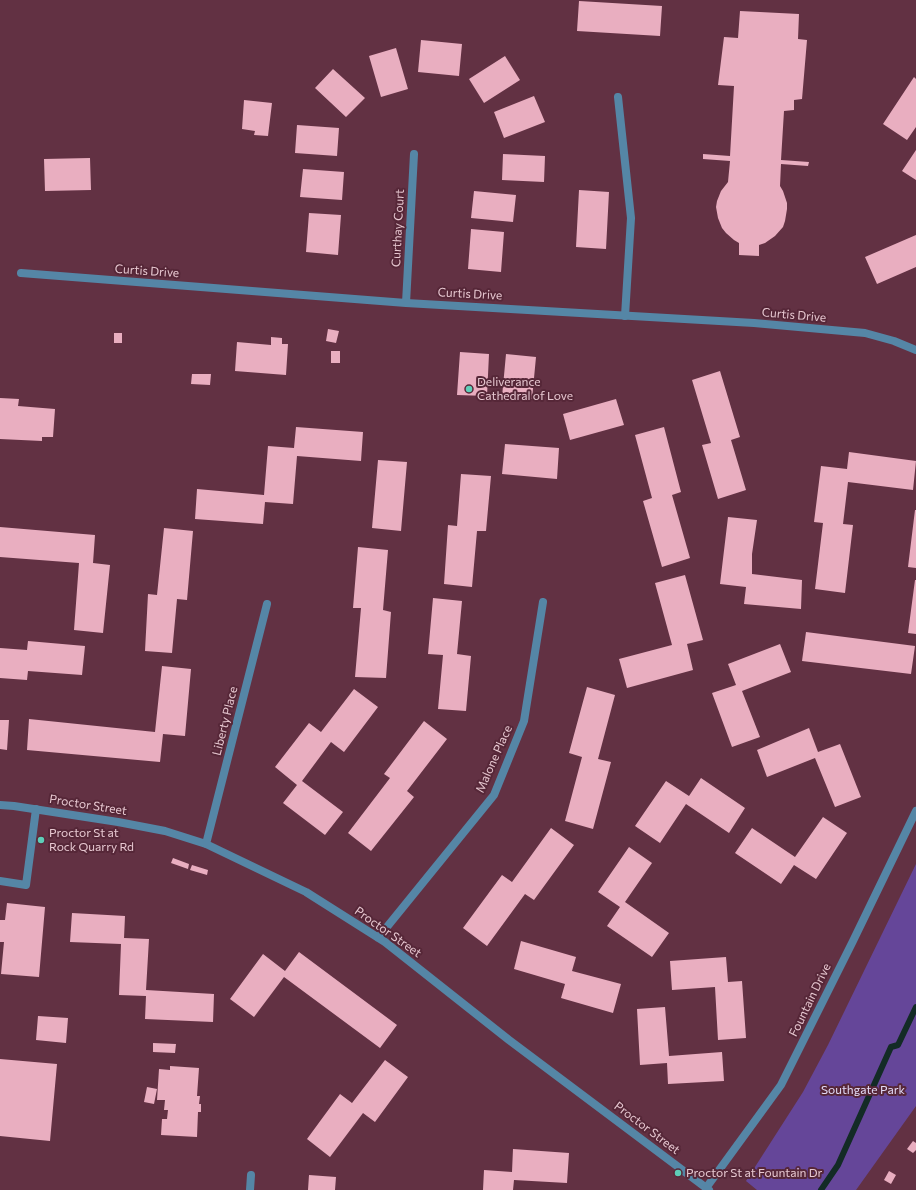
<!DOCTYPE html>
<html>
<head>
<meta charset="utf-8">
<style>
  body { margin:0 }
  canvas { display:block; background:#623143 }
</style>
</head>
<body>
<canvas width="916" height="1190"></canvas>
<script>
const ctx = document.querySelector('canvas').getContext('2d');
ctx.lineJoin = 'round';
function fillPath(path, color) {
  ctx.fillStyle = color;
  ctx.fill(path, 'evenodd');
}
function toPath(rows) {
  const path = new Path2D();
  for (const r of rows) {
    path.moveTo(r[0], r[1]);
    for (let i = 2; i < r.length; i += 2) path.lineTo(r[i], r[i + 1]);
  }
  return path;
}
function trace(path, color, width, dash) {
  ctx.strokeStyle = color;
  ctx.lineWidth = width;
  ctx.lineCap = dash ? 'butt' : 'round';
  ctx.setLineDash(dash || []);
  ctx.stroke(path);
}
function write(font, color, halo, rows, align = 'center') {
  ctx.font = font + ' Commissioner,sans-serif';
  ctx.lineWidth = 4;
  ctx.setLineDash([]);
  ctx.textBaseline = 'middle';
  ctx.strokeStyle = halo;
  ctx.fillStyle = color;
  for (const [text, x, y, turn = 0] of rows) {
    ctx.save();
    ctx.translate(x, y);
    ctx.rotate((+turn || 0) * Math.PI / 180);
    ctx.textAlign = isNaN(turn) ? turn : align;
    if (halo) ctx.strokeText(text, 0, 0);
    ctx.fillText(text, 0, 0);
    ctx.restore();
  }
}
fillPath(toPath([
  [916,864,916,1106,856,1190,757,1190,746,1181,803,1092,828,1045]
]), '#654699');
trace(toPath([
  [821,1190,838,1165,891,1047,898,1045,916,1007]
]), '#132b26', 6);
fillPath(toPath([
  [579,1,662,6,660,36,577,31],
  [740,11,799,14,798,39,807,40,802,99,794,100,794,110,784,111,781,160,809,162,808,166,781,164,780,186,783,191,787,203,787,209,785,221,783,227,775,236,765,243,759,245,759,256,739,255,739,243,734,240,726,233,722,228,718,218,716,207,717,201,721,191,728,182,730,161,703,159,703,154,730,156,734,86,718,85,724,37,738,38],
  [421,40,462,44,459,76,418,72],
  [396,48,408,89,381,97,369,56],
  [505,56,520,80,484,103,469,79],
  [333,69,365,98,346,117,315,88],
  [914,77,916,79,916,127,907,140,883,124],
  [534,96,545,122,504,138,494,112],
  [244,100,272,103,268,136,254,135,255,131,242,129],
  [297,125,339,128,337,156,295,153],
  [916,150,916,180,902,171],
  [503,154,545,156,544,182,502,180],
  [90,158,91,190,45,191,44,159],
  [303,169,344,172,342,200,300,197],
  [579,190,609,192,606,249,576,247],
  [474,191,516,195,513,222,471,218],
  [309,213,341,215,338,255,306,252],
  [471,229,504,232,501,272,468,269],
  [916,235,916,267,877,284,865,257],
  [328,329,339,331,336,343,326,341],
  [114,333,122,333,122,343,114,343],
  [271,337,282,338,282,344,288,344,286,375,235,371,237,342,271,345],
  [331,351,340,351,340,363,331,363],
  [460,352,489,354,487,396,457,395],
  [506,354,536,357,532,399,502,397],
  [720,371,740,437,731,440,746,490,718,499,702,445,711,443,692,380],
  [192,374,211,374,210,385,191,384],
  [0,398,19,399,18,406,55,409,53,437,42,437,42,441,0,439],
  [616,399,624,425,570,440,563,414],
  [296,427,363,432,361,461,297,456,293,504,265,502,263,524,195,519,197,489,264,495,268,446,294,448],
  [664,427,681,492,672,495,690,558,662,567,643,501,652,498,635,435],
  [505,444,559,448,557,479,502,474],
  [849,452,916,461,913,490,848,482,843,524,853,525,845,593,815,589,823,523,814,522,821,466,847,469],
  [378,460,407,462,401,531,372,528],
  [461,474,491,476,486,531,477,531,472,587,444,584,448,525,457,526],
  [915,510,916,510,916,568,908,567],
  [728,517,757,520,752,554,752,574,802,580,801,609,744,604,746,587,720,584],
  [0,527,95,535,93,563,110,565,103,633,74,630,79,563,0,557],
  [164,528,193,531,187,600,177,599,172,653,145,651,148,594,157,595],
  [358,547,388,550,383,610,391,612,386,678,355,677,361,608,353,608],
  [685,575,703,640,687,644,693,670,627,688,619,659,672,645,655,583],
  [915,580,916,580,916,634,908,633],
  [433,598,462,601,457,654,471,656,466,711,438,709,443,655,428,654],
  [806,632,915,646,911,674,802,661],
  [28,641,85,646,82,675,28,671,27,680,0,678,0,648,27,650],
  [780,644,791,672,742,691,760,737,732,747,712,693,736,685,728,664],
  [162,666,191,669,185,736,163,734,160,762,27,750,29,719,155,732],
  [587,687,615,695,598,759,611,762,593,829,565,821,582,757,569,753],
  [354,689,378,707,344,752,331,742,302,781,343,812,325,835,283,803,297,785,275,767,309,723,321,732],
  [0,720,9,720,7,750,0,749],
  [424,721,447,739,407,791,414,797,371,851,348,833,390,778,384,774],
  [809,728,818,752,840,744,861,797,835,807,815,758,767,777,757,750],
  [701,778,745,808,729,833,686,804,660,843,635,826,666,781,689,796],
  [823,817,847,833,816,879,794,865,781,884,735,853,752,828,795,857],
  [551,828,574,845,534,900,525,894,487,946,463,928,502,875,512,882],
  [629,847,652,863,625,902,669,933,652,957,607,926,620,907,598,892],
  [173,858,189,864,188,869,171,863],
  [192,865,208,870,207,875,190,870],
  [7,903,45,907,39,977,1,974,4,942,0,942,0,920,5,920],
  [72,913,125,916,124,938,149,939,146,990,214,994,213,1022,145,1019,146,996,119,995,121,944,70,942],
  [521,941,576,957,572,971,621,984,613,1013,561,998,565,984,514,969],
  [299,952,397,1025,380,1048,284,977,254,1017,230,999,263,954,285,971],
  [726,957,728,982,742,981,746,1038,718,1040,715,987,672,990,670,961],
  [665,1007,669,1056,722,1052,724,1081,668,1084,667,1063,640,1065,637,1009],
  [38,1016,68,1018,66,1043,36,1040],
  [153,1043,176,1044,175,1053,153,1052],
  [0,1059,57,1064,50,1141,0,1136],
  [385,1060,408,1077,375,1122,363,1113,330,1157,307,1139,340,1094,352,1103],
  [170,1066,199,1068,197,1096,200,1096,199,1104,201,1104,201,1112,198,1112,197,1137,161,1135,162,1119,167,1119,168,1110,164,1110,165,1100,157,1100,159,1069,170,1070],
  [147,1087,157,1089,154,1104,144,1102],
  [913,1141,916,1143,916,1150,913,1153,907,1149],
  [513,1149,569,1153,567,1183,514,1180,513,1190,483,1190,484,1170,512,1172],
  [889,1171,896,1175,891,1184,884,1180],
  [309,1175,336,1177,335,1190,308,1190]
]), '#e9aec0');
trace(toPath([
  [618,97,631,218,625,316],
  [0,881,26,885,36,809]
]), '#5586a6', 8);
trace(toPath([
  [21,273,406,303,754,323,865,333,894,341,916,350],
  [406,303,414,154],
  [0,805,14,806,118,822,165,831,206,844,306,892,385,942,509,1040,709,1190],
  [206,844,267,604],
  [378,938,494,795,524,721,543,602],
  [706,1188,781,1085,853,941,916,811],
  [250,1190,251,1175]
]), '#5586a6', 8);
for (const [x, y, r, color] of [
  [469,389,4,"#5eceb8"],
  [41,840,4,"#5eceb8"],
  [678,1173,4,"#5eceb8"]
]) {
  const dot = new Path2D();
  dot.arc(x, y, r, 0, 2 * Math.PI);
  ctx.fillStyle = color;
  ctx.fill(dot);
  trace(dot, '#562738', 1.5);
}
write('12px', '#e7c8d1', '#562738', [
  ["Curthay Court",398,228,-87],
  ["Curtis Drive",147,271,4],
  ["Curtis Drive",470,294,3],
  ["Curtis Drive",794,315,5],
  ["Liberty Place",225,721,-76],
  ["Malone Place",494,759,-66],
  ["Proctor Street",88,805,9],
  ["Proctor Street",388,932,35],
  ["Fountain Drive",810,1000,-64],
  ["Proctor Street",647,1128,37]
]);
write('12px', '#e7c8d1', '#562738', [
  ["Deliverance",477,382],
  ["Cathedral of Love",477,396],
  ["Proctor St at",49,833],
  ["Rock Quarry Rd",49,847],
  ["Proctor St at Fountain Dr",686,1173]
], 'left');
write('12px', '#e3dbf7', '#562738', [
  ["Southgate Park",863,1090]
]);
</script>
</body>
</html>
